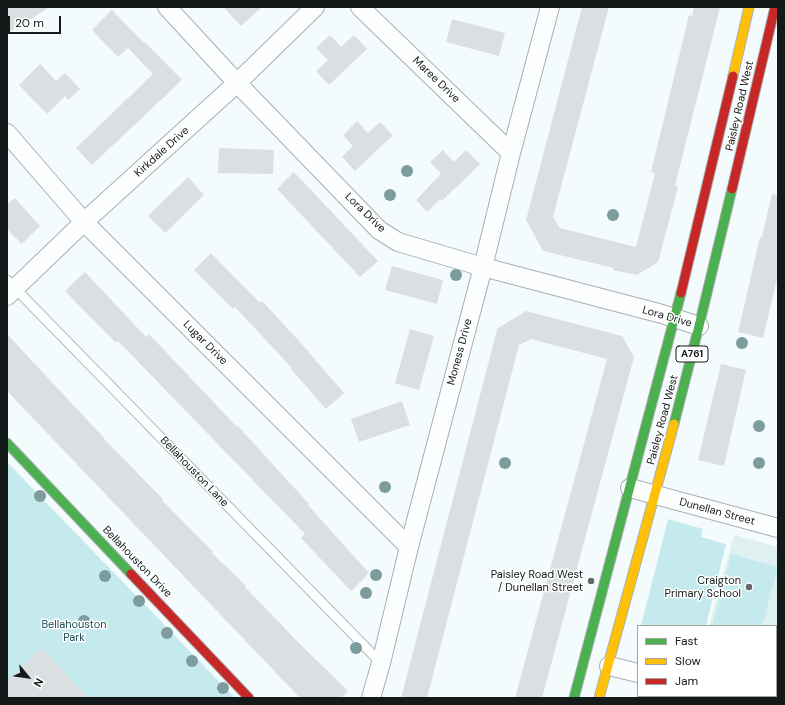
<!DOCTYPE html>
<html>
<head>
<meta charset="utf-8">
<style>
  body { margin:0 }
  #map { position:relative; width:785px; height:705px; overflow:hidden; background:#f4fbfc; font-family:"DM Sans",sans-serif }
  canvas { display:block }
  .frame { position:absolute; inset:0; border:8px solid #14191a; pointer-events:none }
  .legend { position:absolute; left:637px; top:625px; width:140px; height:72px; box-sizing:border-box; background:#fff; border:1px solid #a1a3a3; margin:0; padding:5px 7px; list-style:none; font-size:12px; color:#14191a }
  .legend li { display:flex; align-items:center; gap:8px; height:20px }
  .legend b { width:20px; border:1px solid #a1a3a3 }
  .north { position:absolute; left:8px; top:657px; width:40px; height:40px; -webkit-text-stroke:3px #fff; paint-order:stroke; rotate:119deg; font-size:11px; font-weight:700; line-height:16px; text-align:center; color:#14191a }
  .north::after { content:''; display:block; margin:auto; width:14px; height:18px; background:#14191a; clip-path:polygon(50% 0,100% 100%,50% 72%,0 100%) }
  .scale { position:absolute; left:8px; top:16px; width:53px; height:18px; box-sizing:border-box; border:2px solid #14191a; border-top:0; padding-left:5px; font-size:12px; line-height:14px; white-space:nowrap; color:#14191a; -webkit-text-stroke:3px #fff; paint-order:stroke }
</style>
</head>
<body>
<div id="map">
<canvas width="785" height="705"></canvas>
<div class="frame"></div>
<ul class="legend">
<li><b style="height:5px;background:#4caf50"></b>Fast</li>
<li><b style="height:5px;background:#ffc107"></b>Slow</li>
<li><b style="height:5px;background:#c62828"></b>Jam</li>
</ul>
<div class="north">N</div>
<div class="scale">20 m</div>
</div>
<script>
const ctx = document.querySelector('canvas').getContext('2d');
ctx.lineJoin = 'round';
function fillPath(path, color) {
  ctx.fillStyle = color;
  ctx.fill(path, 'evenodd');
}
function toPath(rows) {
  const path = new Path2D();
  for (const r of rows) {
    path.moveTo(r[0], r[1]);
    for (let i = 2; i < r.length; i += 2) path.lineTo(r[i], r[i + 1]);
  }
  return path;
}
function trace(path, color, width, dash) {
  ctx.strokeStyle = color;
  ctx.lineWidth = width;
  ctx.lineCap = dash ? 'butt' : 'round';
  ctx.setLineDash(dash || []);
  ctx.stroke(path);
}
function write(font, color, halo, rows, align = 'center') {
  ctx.font = font + ' "DM Sans",sans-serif';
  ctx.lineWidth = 3;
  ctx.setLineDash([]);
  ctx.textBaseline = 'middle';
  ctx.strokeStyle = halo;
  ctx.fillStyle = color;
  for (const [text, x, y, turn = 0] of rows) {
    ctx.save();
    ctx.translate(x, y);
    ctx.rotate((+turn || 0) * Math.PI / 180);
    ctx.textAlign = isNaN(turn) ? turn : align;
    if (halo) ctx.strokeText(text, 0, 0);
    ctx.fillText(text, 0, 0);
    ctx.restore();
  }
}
fillPath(toPath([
  [734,535,778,547,778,686,776,685,776,626,709,626]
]), '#dff0f1');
fillPath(toPath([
  [7,462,235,698,7,698],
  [668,519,703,529,701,537,726,544,706,626,641,626],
  [731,554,778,567,762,626,712,626]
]), '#c5eaee');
fillPath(toPath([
  [7,7,50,7,7,34],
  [223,7,262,7,241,26],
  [582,7,609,7,553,217,560,228,636,247,655,173,651,172,689,15,692,16,694,7,720,7,675,186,678,187,658,262,637,275,613,270,614,268,543,251,526,220],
  [112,10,144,43,145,42,182,80,92,165,76,148,153,74,128,48,118,57,92,30],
  [452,19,505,33,499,56,446,42],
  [330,35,341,47,354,35,367,49,329,85,316,71,328,60,316,48],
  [40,64,56,81,65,73,80,89,68,100,65,96,47,114,19,85],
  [357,121,368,133,380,122,393,135,355,171,342,157,353,146,343,135],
  [219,148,274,150,273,174,218,173],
  [443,150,454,162,466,150,480,164,442,201,440,199,427,212,416,200,441,174,430,162],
  [294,172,378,261,360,277,277,189],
  [188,177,204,195,165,233,148,216],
  [772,194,778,195,778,275,763,338,738,332,760,237,762,237],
  [15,198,40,226,22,244,7,229,7,205],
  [211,253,260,303,262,301,299,341,344,393,326,409,291,369,292,368,235,307,233,309,194,270],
  [392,266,443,280,437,304,385,290],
  [85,272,146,337,149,334,237,427,238,426,309,504,308,505,369,573,351,591,301,538,305,534,118,341,116,343,65,291],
  [526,311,622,336,634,357,542,698,515,698,607,359,531,339,519,345,427,698,401,698,497,330,498,328],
  [410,329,434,336,419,390,395,383],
  [7,334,104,438,104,439,163,499,162,500,213,552,212,553,246,586,245,587,295,639,348,691,341,698,300,698,7,391],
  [721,364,746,370,724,466,698,460],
  [402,401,410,425,359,442,351,419],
  [41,648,89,698,7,698,7,681]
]), '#dae0e1');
const lane = toPath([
  [7,280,381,663]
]);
const street = toPath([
  [167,7,237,83,379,230,398,242,483,267,662,314,699,326],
  [360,7,511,153],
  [7,133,84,222,409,547],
  [7,296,84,222,237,83,315,7],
  [630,488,778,528],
  [609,666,638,673],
  [727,696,735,698],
  [371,698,381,663,409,547,483,267,511,153,550,7]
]);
const fast = toPath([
  [674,424,699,326,732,189],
  [7,443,131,574],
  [574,698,681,293]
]);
const slow = toPath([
  [733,76,749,7],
  [599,698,674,424]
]);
const jam = toPath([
  [732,189,775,7],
  [681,293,733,76],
  [131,574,249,698]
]);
trace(lane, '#a9afb0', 11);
trace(street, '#a9afb0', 20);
trace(fast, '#a9afb0', 11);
trace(slow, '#a9afb0', 11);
trace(jam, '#a9afb0', 11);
trace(lane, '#fdfeff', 9);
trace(street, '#fdfeff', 18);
trace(fast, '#4caf50', 9);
trace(slow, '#ffc107', 9);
trace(jam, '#c62828', 9);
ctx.fillStyle = '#7d9c9e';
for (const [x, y] of [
  [407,171],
  [390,195],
  [613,215],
  [456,275],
  [742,343],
  [759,426],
  [505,463],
  [759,463],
  [385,487],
  [40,496],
  [376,575],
  [105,576],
  [366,593],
  [139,601],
  [84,621],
  [167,633],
  [356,648],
  [192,661],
  [223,688]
]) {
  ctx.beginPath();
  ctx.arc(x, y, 6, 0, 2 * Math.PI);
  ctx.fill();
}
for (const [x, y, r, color] of [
  [591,581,4,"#626869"],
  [749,587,4,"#626869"]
]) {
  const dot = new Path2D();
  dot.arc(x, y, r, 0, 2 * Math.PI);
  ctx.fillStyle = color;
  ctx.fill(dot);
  trace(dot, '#fff', 1.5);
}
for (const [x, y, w] of [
  [692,354,32]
]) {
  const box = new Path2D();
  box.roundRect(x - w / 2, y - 8, w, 16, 3);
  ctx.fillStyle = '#fff';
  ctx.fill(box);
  trace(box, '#14191a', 1);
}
write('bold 10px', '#14191a', null, [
  ["A761",692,354]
]);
write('11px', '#14191a', '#fff', [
  ["Maree Drive",436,80,44],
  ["Paisley Road West",740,106,-77],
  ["Kirkdale Drive",162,152,-42],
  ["Lora Drive",365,213,44],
  ["Lora Drive",667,317,16],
  ["Lugar Drive",205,343,45],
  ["Moness Drive",460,352,-75],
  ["Paisley Road West",663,420,-75],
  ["Bellahouston Lane",194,472,46],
  ["Dunellan Street",717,512,15],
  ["Bellahouston Drive",137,562,46]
]);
write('11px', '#14191a', '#fff', [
  ["Paisley Road West",583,575],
  ["/ Dunellan Street",583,588],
  ["Craigton",741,581],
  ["Primary School",741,594]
], 'right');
write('11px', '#1b4e52', '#fff', [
  ["Bellahouston",74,625],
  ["Park",74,638]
]);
</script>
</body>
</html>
